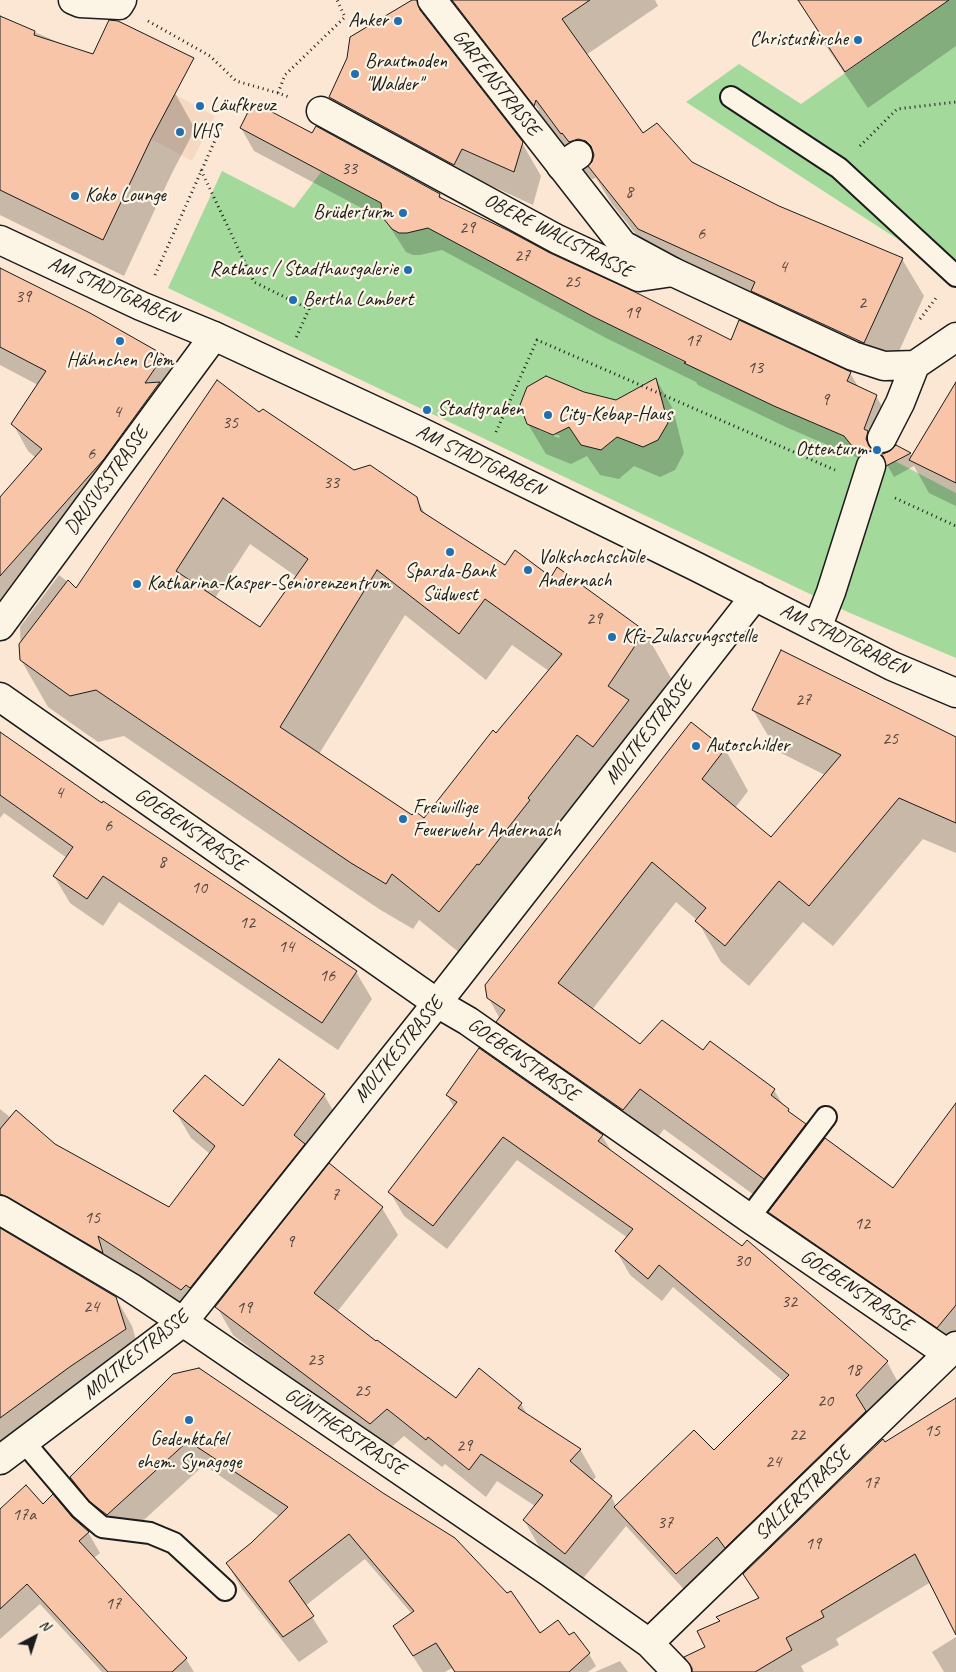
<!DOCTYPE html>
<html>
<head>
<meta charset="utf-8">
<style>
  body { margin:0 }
  #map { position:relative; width:956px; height:1672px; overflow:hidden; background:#fbe7d3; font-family:Caveat,sans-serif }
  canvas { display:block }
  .north { position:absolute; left:10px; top:1612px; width:50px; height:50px; -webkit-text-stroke:4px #fcf5e5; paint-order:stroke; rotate:40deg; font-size:14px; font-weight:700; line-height:20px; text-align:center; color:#1c1c1c }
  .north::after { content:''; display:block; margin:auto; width:18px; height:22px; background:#1c1c1c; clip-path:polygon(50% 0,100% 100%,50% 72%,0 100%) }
</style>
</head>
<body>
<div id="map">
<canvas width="956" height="1672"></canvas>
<div class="north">N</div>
</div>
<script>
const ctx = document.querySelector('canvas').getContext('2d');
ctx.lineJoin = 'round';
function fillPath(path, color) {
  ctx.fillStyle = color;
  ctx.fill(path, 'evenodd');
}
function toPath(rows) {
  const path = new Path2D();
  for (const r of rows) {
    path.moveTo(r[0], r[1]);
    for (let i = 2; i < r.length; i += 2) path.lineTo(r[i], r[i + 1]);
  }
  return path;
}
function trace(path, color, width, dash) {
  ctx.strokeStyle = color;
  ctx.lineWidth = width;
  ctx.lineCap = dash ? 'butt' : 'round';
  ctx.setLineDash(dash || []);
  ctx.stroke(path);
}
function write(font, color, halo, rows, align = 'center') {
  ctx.font = font + ' Caveat,sans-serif';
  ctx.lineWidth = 4.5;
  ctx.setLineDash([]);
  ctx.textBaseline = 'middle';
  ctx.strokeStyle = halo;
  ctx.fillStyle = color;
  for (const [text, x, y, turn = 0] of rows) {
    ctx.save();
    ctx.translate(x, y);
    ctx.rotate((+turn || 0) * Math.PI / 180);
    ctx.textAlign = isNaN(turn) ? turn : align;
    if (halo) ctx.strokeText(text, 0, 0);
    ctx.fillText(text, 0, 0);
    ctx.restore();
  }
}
fillPath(toPath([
  [174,94,215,116,192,161,151,139]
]), '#f6d9c3');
fillPath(toPath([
  [949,0,956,0,956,277,686,102,739,64,801,104],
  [222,171,294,208,321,172,491,261,592,316,715,378,774,406,859,443,859,455,867,465,879,469,893,460,956,493,956,658,850,613,168,288]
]), '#a4d99c');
fillPath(toPath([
  [449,0,655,0,658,6,586,55,643,135,692,163,779,207,902,259,924,296,886,380,774,329,661,266,612,204,596,178,592,179,584,170,583,171,558,136,556,142],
  [466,20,469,20,539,110,537,111],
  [818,0,956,0,956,46,868,108,826,46,805,9],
  [423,15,522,143,541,176,533,205,481,181,473,198,349,131,330,97],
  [0,17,175,93,195,129,171,175,124,276,0,215],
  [241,128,313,134,440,195,443,200,550,254,732,342,850,373,859,388,876,396,889,418,877,450,880,454,879,462,885,473,880,473,873,477,858,458,788,428,698,385,696,382,606,338,442,250,420,255,413,255,406,252,386,221,254,151],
  [0,269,163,356,178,383,0,629,0,498,36,458,28,451,13,424,38,385,0,365],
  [656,379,673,409,684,453,675,470,660,477,634,466,619,479,600,475,587,456,571,464,546,454,528,424,584,394,616,401],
  [539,428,560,436,559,438,539,430],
  [956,385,956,506,929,493,914,466,894,477,881,454,891,452,896,447,910,454,912,456],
  [259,413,353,472,416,498,426,515,506,567,551,579,645,632,671,678,641,723,655,747,621,793,604,781,466,958,419,920,413,929,379,909,124,736,98,742,48,707,21,660,20,627,59,575,77,589],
  [250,544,297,577,260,628,215,598],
  [405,615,486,680,512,645,549,671,424,820,412,817,319,754],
  [753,710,956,738,956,853,923,839,833,946,803,922,749,986,721,962,697,920,676,902,592,1010,640,1046,704,1052,774,1090,784,1107,791,1115,805,1125,818,1149,893,1189,956,1134,956,1367,796,1257,770,1212,773,1209,664,1129,647,1151,522,1063,498,1022,500,1019,488,997,725,749,748,791,735,808,772,839,825,775,777,751],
  [0,733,102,805,356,972,372,999,338,1050,119,902,103,926,70,903,54,876,67,858,4,813,0,818],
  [324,1095,340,1122,197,1317,0,1202,0,1109,11,1118,55,1145,169,1208,210,1154,191,1138,175,1111,243,1108],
  [447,1095,602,1136,612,1152,887,1362,900,1386,691,1597,626,1526,581,1581,540,1548,524,1520,535,1506,497,1481,486,1497,445,1464,442,1467,404,1436,387,1451,233,1335,217,1307,382,1208,398,1235,337,1312,456,1400,521,1404,528,1416,580,1449,596,1477,592,1481,611,1496,616,1506,714,1452,784,1382,673,1287,662,1301,630,1275,617,1252,628,1238,517,1160,447,1249,404,1216,390,1192,454,1107],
  [0,1230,116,1298,132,1326,141,1357,0,1458],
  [173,1376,540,1636,589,1654,596,1666,588,1672,454,1672,452,1668,445,1672,423,1672,394,1627,412,1614,365,1559,305,1606,328,1642,299,1662,242,1589,227,1563,252,1544,280,1517,204,1465,122,1540,106,1526,86,1503,71,1477],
  [956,1399,956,1632,931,1582,836,1639,839,1645,801,1666,804,1672,693,1672,686,1657,706,1648,721,1622,759,1600,744,1574,885,1444],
  [42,1506,71,1518,88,1532,100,1553,94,1558,186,1659,194,1672,102,1672,40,1604,0,1639,0,1510],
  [956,1637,956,1672,944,1672,932,1652],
  [620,1661,628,1672,595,1672]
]), '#0003');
const building = toPath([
  [412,0,417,0,420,10,523,142,514,172,462,149,454,165,329,97,347,58,350,37,412,0],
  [452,0,590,0,562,19,643,133,657,123,692,162,779,206,903,258,864,343,751,291,755,282,638,229,588,166,592,162,594,155,591,146,586,141,578,139,569,142,562,133,561,134,536,100,534,106,452,0],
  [798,0,949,0,845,72,798,0],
  [0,16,35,31,34,35,93,54,109,20,118,21,194,58,151,139,103,240,0,190,0,16],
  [253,102,312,133,316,126,440,194,439,197,509,231,550,253,633,291,731,340,739,320,851,372,847,381,877,395,864,429,868,431,866,439,869,446,874,451,867,451,860,456,844,436,774,406,684,363,686,362,592,316,428,228,407,233,399,233,392,229,383,218,381,203,240,128,253,102],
  [0,268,90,313,164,355,145,383,160,382,104,459,0,576,0,497,42,449,11,424,46,371,0,347,0,268],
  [546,376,584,392,616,400,656,378,668,423,658,440,643,447,617,437,601,450,581,445,569,427,553,435,527,424,520,405,527,387,546,376],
  [217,380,259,412,263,409,354,470,370,465,417,497,421,511,505,565,515,550,551,577,557,567,645,631,608,686,629,700,593,747,577,735,528,798,530,800,479,865,477,864,439,912,392,874,386,884,351,863,96,690,70,696,20,660,19,644,68,580,76,588,217,380],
  [223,498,308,559,260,627,176,571,223,498],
  [377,570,459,634,485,599,562,654,496,733,493,730,424,818,415,811,412,815,280,727,377,570],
  [956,382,956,483,909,460,956,382],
  [896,445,911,453,886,466,883,456,878,453,883,454,890,451,896,445],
  [781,650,956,737,956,823,899,798,809,906,779,881,725,946,695,921,706,908,652,862,558,983,640,1044,662,1020,703,1050,710,1041,775,1089,771,1095,789,1109,788,1111,806,1124,764,1179,640,1089,623,1110,496,1022,505,1010,487,998,485,985,691,722,725,749,702,779,771,837,841,755,752,710,781,650],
  [0,732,102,803,103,801,154,835,357,971,322,1023,103,876,87,899,53,876,73,847,0,795,0,732],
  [479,1048,603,1135,598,1141,742,1246,747,1240,888,1361,856,1395,866,1411,725,1548,717,1537,676,1574,614,1507,694,1430,714,1450,789,1375,659,1265,648,1279,615,1251,633,1229,503,1137,433,1226,388,1192,457,1102,446,1095,479,1048],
  [279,1059,325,1094,294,1135,305,1144,190,1288,186,1285,181,1290,98,1236,103,1253,8,1197,0,1194,0,1129,16,1110,55,1144,169,1207,215,1146,173,1111,205,1075,243,1106,279,1059],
  [956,1103,956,1305,937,1328,768,1212,825,1138,893,1188,956,1103],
  [329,1163,383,1207,314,1293,376,1341,377,1340,456,1398,479,1368,522,1403,518,1408,581,1449,570,1461,612,1496,565,1554,523,1520,543,1495,481,1454,469,1470,428,1437,426,1440,387,1409,370,1424,215,1307,329,1163],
  [0,1228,116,1297,126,1329,71,1366,0,1418,0,1228],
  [199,1368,383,1493,455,1538,507,1593,511,1591,540,1633,558,1620,569,1635,574,1632,590,1653,569,1672,455,1672,436,1643,413,1656,393,1626,414,1611,349,1534,289,1581,314,1616,283,1637,226,1563,251,1543,288,1507,188,1441,107,1515,89,1501,70,1477,173,1374,199,1368],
  [956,1398,956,1635,915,1554,821,1611,824,1617,786,1638,792,1650,755,1672,692,1672,692,1668,684,1657,705,1647,697,1631,720,1621,716,1617,759,1598,743,1574,883,1439,885,1442,956,1398],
  [26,1485,43,1504,53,1494,72,1517,89,1532,79,1541,187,1658,172,1672,108,1672,27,1584,0,1609,0,1509,26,1485]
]);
fillPath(building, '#f8c5a9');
trace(building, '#1c1c1c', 1);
const service = toPath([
  [731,97,839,168,956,276],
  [749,1218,826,1117],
  [24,1442,81,1509,102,1527,150,1533,174,1543,225,1590]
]);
const pedestrian = toPath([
  [73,0,80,3,119,5,122,0],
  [321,111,557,239,639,277,673,272],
  [561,166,578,155],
  [0,626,214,336]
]);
const minor = toPath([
  [432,0,623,245,673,272,853,356,884,366,915,365,956,337],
  [0,240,141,306,214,336,421,432,697,567,892,666,956,693],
  [882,438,900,403,915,365],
  [817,628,831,592,871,466],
  [0,697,437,1003,468,1021,749,1218,948,1354],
  [0,1210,130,1287,183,1322,549,1572,649,1643,677,1672],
  [0,1460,183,1322,437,1003,755,596],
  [649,1643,956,1346]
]);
trace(service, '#1c1c1c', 24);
trace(pedestrian, '#1c1c1c', 31);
trace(minor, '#1c1c1c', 31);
trace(toPath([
  [148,21,210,56,236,81,278,93,289,97],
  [278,93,285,75,345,17,337,0],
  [860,146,897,109,956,102],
  [201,170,254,282,309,309,296,338],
  [155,275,224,120],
  [920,319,936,298],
  [496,432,537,340,835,470],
  [895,498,956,526]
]), '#1c1c1c', 3, [1, 4]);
trace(service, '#fcf5e5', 20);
trace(pedestrian, '#fcf5e5', 28);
trace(minor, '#fcf5e5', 28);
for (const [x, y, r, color] of [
  [398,21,5,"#1f6fb2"],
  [858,40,5,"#1f6fb2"],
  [355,74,5,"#1f6fb2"],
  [200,106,5,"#1f6fb2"],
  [180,132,5,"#1f6fb2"],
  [75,196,5,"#1f6fb2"],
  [403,213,5,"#1f6fb2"],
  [408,270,5,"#1f6fb2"],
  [293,300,5,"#1f6fb2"],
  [120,341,5,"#1f6fb2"],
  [427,410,5,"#1f6fb2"],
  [548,415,5,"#1f6fb2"],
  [877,450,5,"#1f6fb2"],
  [450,552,5,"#1f6fb2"],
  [528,570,5,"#1f6fb2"],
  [137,584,5,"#1f6fb2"],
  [612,637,5,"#1f6fb2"],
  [696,746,5,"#1f6fb2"],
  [403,819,5,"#1f6fb2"],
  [189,1420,5,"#1f6fb2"]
]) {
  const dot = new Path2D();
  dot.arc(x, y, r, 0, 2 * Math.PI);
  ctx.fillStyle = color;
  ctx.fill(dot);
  trace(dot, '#fcf5e5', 2);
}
write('18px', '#53463f', null, [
  ["33",349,169],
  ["8",629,192],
  ["29",467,228],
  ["6",701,234],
  ["27",522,256],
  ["4",783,267],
  ["25",572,282],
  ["39",23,297],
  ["2",862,303],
  ["19",632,313],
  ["17",693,341],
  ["13",755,368],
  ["9",825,400],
  ["4",117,412],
  ["35",230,423],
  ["6",91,454],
  ["33",331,483],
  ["29",594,619],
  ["27",803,700],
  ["25",890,739],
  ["4",59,793],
  ["6",108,826],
  ["8",162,862],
  ["10",199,888],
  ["12",247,923],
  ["14",286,947],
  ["16",327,976],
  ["7",335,1195],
  ["15",92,1218],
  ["12",862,1224],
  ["9",290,1242],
  ["30",742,1261],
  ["32",789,1302],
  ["24",91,1307],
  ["19",244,1308],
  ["23",315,1360],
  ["18",853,1370],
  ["25",362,1391],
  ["20",825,1401],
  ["15",932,1431],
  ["22",797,1435],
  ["29",464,1446],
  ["24",773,1462],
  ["17",871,1483],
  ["17a",24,1515],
  ["37",665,1523],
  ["19",813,1544],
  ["17",113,1604]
]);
write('20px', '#1c1c1c', '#fcf5e5', [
  ["Anker",388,21,"right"],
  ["Christuskirche",848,40,"right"],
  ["Brautmoden",365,62],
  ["\"Walder\"",365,85],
  ["Läufkreuz",210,106],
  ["VHS",190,132],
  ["Koko Lounge",85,196],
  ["Brüderturm",393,213,"right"],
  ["Rathaus / Stadthausgalerie",398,270,"right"],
  ["Bertha Lambert",303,300],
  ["Hähnchen Clem",120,361,"center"],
  ["Stadtgraben",437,410],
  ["City-Kebap-Haus",558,415],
  ["Ottenturm",867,450,"right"],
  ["Volkshochschule",538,558],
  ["Andernach",538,581],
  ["Sparda-Bank",450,572,"center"],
  ["Südwest",450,595,"center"],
  ["Katharina-Kasper-Seniorenzentrum",147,584],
  ["Kfz-Zulassungsstelle",622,637],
  ["Autoschilder",706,746],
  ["Freiwillige",413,808],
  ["Feuerwehr Andernach",413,831],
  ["Gedenktafel",189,1440,"center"],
  ["ehem. Synagoge",189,1463,"center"]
], 'left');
write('20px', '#1c1c1c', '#fcf5e5', [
  ["GARTENSTRASSE",496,83,52],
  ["OBERE WALLSTRASSE",558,236,27],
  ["AM STADTGRABEN",113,291,24],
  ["AM STADTGRABEN",480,461,26],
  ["DRUSUSSTRASSE",107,481,-54],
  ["AM STADTGRABEN",844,640,26],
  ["MOLTKESTRASSE",649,731,-52],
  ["GOEBENSTRASSE",190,830,35],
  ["MOLTKESTRASSE",399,1050,-51],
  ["GOEBENSTRASSE",523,1060,35],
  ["GOEBENSTRASSE",856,1291,34],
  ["MOLTKESTRASSE",136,1355,-39],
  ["GÜNTHERSTRASSE",345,1432,34],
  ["SALIERSTRASSE",803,1494,-44]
]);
</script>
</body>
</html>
